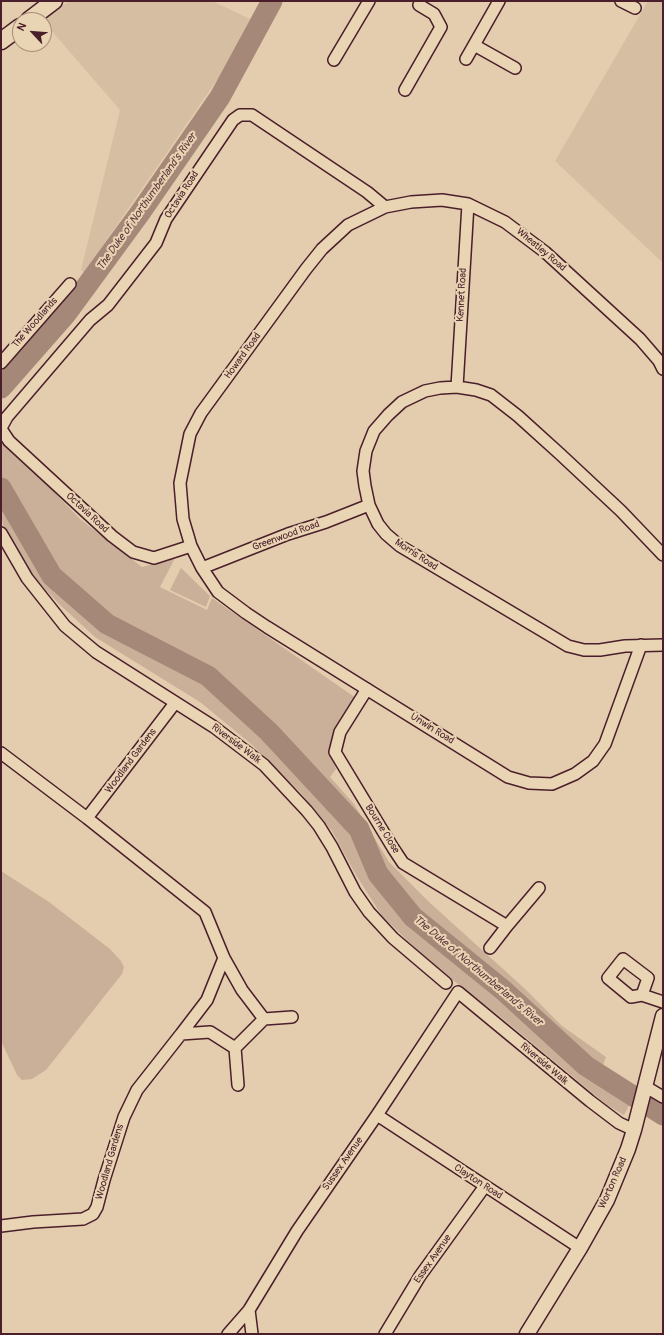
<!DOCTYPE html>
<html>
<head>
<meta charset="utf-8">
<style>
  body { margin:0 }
  #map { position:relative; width:664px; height:1335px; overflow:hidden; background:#e3cdae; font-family:Pangolin,sans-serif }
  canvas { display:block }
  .frame { position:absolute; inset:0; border:2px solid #4a1f2b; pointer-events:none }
  .north { position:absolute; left:12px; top:12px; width:40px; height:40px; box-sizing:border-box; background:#e9d4b3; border:1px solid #a98c7d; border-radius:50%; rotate:296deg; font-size:11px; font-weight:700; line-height:16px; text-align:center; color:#4a1f2b }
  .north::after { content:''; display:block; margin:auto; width:14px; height:18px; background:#4a1f2b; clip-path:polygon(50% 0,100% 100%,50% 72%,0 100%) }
</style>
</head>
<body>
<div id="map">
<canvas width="664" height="1335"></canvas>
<div class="frame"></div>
<div class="north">N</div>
</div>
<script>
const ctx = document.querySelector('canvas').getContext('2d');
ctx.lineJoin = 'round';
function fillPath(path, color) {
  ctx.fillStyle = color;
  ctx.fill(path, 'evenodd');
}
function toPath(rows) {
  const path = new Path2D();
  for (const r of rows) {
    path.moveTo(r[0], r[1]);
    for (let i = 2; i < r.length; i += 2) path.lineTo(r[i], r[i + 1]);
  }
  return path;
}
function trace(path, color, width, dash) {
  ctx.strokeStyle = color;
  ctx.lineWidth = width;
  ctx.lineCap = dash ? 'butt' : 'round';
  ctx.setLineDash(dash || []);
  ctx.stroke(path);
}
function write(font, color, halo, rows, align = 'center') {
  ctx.font = font + ' Pangolin,sans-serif';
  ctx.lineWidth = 4;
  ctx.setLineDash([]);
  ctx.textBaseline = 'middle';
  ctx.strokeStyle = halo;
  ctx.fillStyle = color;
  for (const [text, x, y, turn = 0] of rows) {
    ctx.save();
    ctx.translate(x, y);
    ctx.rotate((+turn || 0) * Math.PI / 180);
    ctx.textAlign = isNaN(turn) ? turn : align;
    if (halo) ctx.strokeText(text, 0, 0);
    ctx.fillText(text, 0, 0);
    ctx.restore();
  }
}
fillPath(toPath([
  [69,1,212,1,250,19,219,77,84,273,81,270,120,110,44,22,43,20],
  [648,1,663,1,663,263,555,161]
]), '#d6bea3');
fillPath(toPath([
  [1,437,80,519,142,567,175,558,160,587,207,610,212,598,353,696,356,699,330,753,336,769,330,777,354,804,389,862,429,902,524,988,562,1026,606,1057,602,1068,584,1056,416,909,386,876,370,847,361,824,325,783,231,688,210,671,115,623,57,574,1,477],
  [1,498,3,498,48,579,107,629,188,670,216,692,301,774,340,818,371,870,405,918,480,978,577,1063,630,1104,624,1115,607,1105,503,1019,431,963,382,916,356,875,332,831,301,793,251,744,200,702,95,637,59,604,30,573,3,525,1,514],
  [181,568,210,596,206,607,170,590],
  [1,871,49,902,110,949,121,961,124,967,122,974,46,1070,32,1079,22,1080,17,1075,1,1041]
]), '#cab098');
trace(toPath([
  [1,388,66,314,140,213,220,97,272,1],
  [1,488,52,576,107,624,208,676,269,732,359,829,378,874,413,917,503,990,586,1066,663,1115]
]), '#a68879', 21);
const minor = toPath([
  [499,1,474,45,515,68],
  [621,1,635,8],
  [466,59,474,45],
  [334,60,369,1],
  [405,90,441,27,434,14,419,5],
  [1,363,70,284],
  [457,387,468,204],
  [1,428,7,417,90,320,108,305,156,243,166,219,233,120,240,115,252,115,367,192,385,207],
  [1,429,9,441,112,536,133,552,154,558,191,546],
  [1,533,27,578,65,626,96,652,214,727,264,765,307,811,319,826,332,847,355,892,369,912,393,938,446,983],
  [663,555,621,511,560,454,518,416,491,395,476,390,457,387,440,388,425,391,402,402,388,415,374,431,366,451,363,471,365,486,369,505,378,524,386,534,400,546,568,646,584,650,600,650,625,646,663,645],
  [202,568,288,534,326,522,369,505],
  [641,645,605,744,593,761,575,774,552,784,529,783,508,777,267,627,246,613,218,592,202,568,191,546,183,519,180,483,190,434,201,413,306,269,322,249,348,225,385,207,411,202,442,200,468,204,505,222,545,252,640,339,659,361,663,369],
  [367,689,340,732,335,752,393,848,403,863,507,926,539,888],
  [175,703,87,818,205,912,224,958,242,990,264,1019,235,1048],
  [1,753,87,818],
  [490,948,507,926],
  [623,959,648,978,642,995,631,997,608,978,623,959],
  [642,995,663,1002],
  [264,1019,292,1017],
  [181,1034,207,1000,224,958],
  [646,1087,663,1097],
  [377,1115,580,1248],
  [1,1226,33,1222,83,1219,93,1214,97,1207,104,1180,124,1117,137,1090,181,1034,210,1032,235,1048,238,1085],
  [249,1310,252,1334],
  [228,1334,249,1310,297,1231,377,1115,458,992,590,1101,619,1123,634,1130],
  [385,1334,420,1276,485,1186]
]);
const tertiary = toPath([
  [527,1334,580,1248,607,1200,628,1149,634,1130,663,1016]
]);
const secondary = toPath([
  [29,20,54,1],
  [1,41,20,27]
]);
trace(minor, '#4a1f2b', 14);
trace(tertiary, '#4a1f2b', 17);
trace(secondary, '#4a1f2b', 19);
trace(minor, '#e9d4b3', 11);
trace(tertiary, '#e9d4b3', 14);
trace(secondary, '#e9d4b3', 16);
write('10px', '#4a1f2b', '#e9d4b3', [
  ["Octavia Road",182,195,-57],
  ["Wheatley Road",541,250,40],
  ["Kennet Road",462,295,-87],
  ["The Woodlands",35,323,-49],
  ["Howard Road",243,356,-54],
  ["Octavia Road",87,513,43],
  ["Greenwood Road",286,536,-20],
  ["Morris Road",416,555,33],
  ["Unwin Road",432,729,32],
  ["Riverside Walk",236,744,37],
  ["Woodland Gardens",131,761,-53],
  ["Bourne Close",382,829,58],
  ["Riverside Walk",544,1064,40],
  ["Woodland Gardens",110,1162,-74],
  ["Sussex Avenue",343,1164,-55],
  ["Clayton Road",478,1182,33],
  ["Worton Road",613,1183,-66],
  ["Essex Avenue",433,1259,-55]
]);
write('italic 11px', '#61393e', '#e9d4b3', [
  ["The Duke of Northumberland's River",147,202,-55],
  ["The Duke of Northumberland's River",478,971,40]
]);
</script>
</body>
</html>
